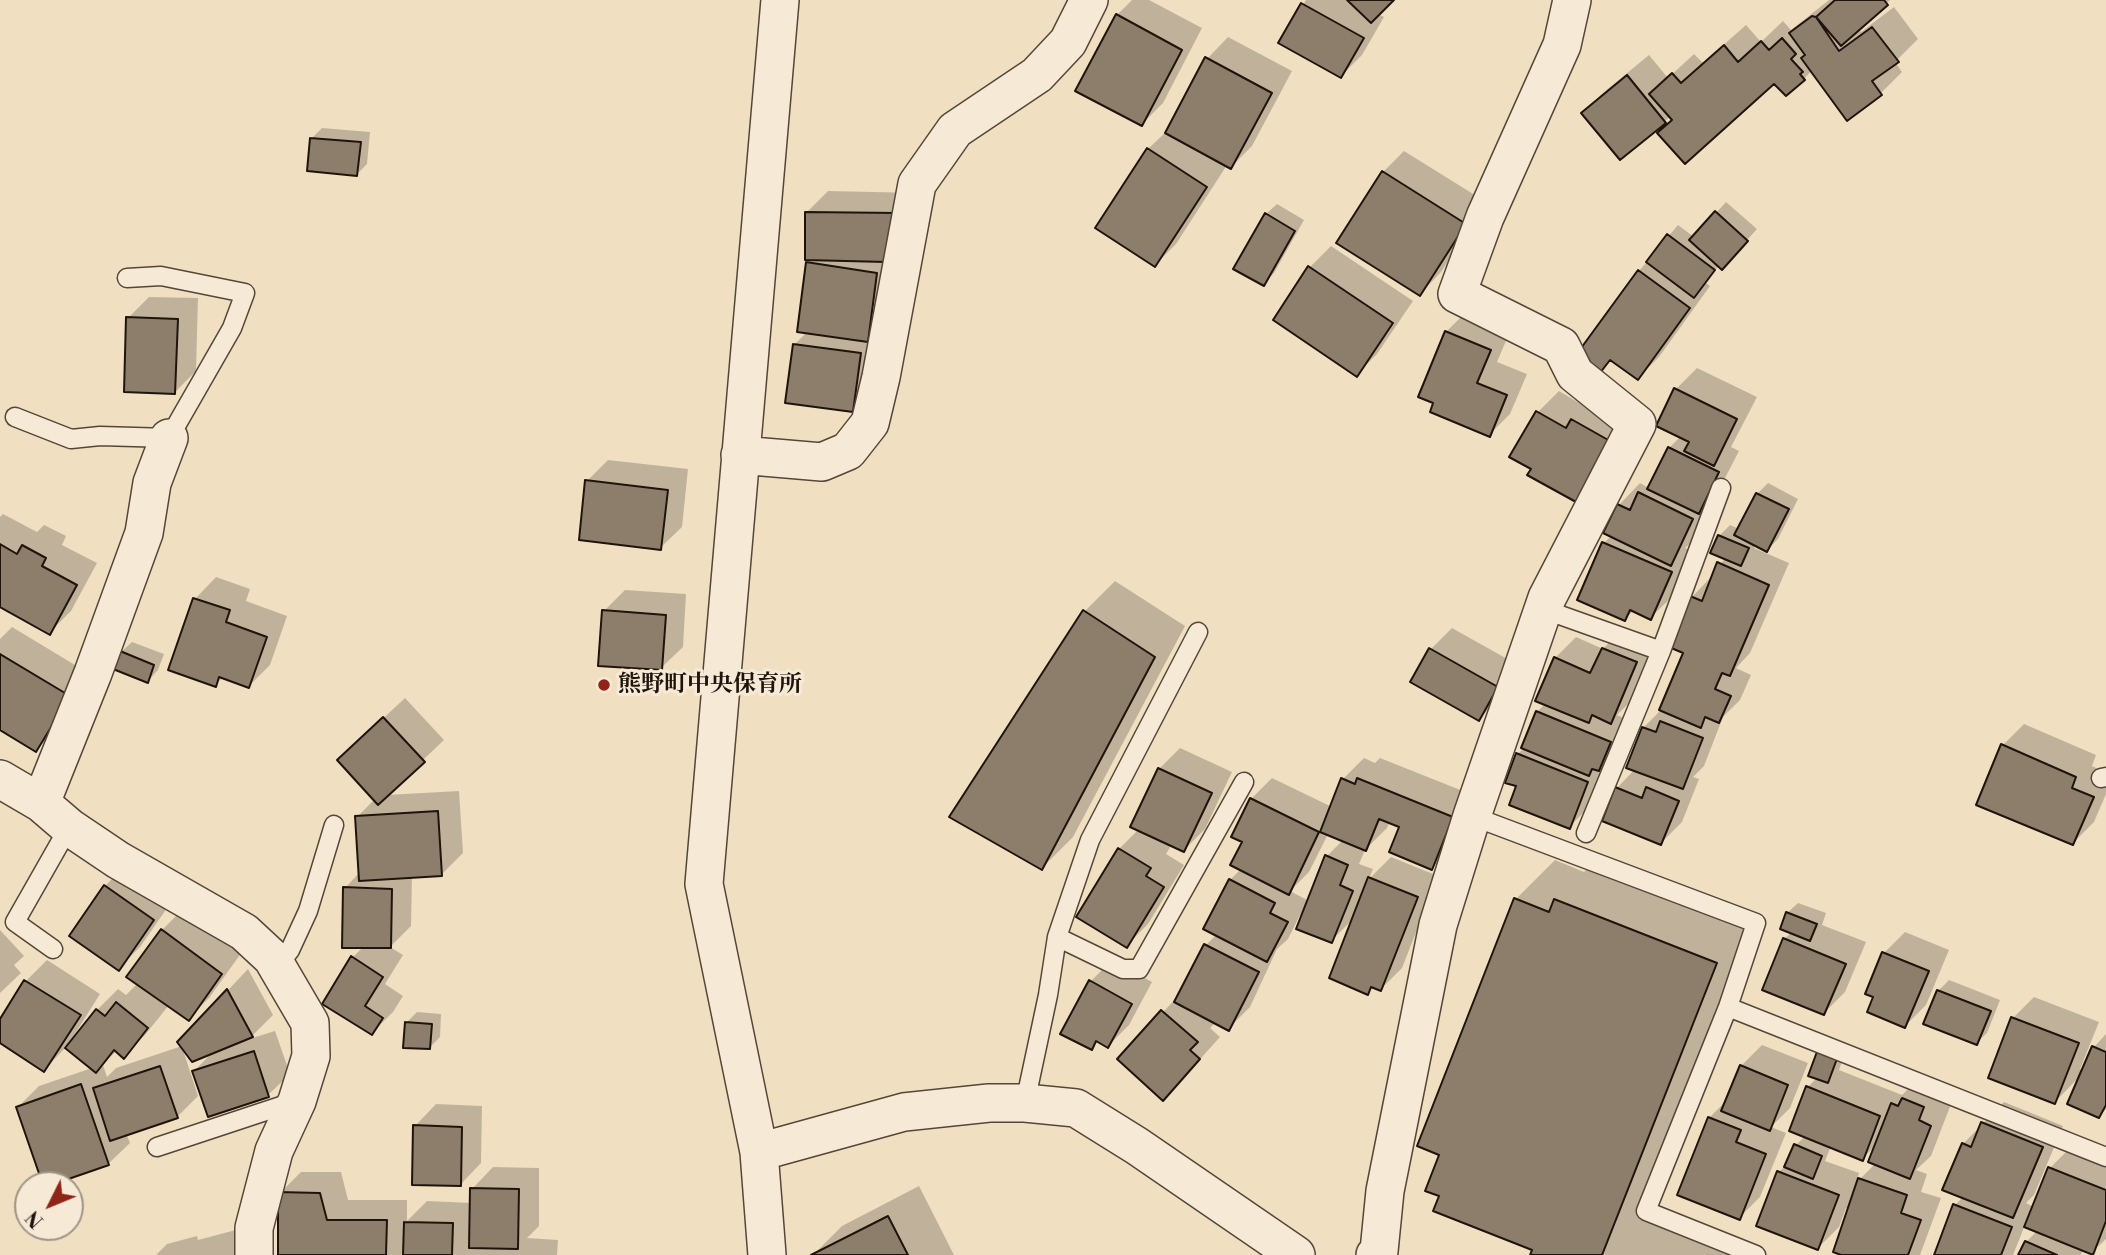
<!DOCTYPE html>
<html>
<head>
<meta charset="utf-8">
<style>
  body { margin:0 }
  #map { position:relative; width:2106px; height:1255px; overflow:hidden; background:#f1dfc1; font-family:"Libre Bodoni",serif }
  canvas { display:block }
  .north { position:absolute; left:14px; top:1171px; width:70px; height:70px; box-sizing:border-box; background:#f6ead7; border:2px solid #a09486; border-radius:50%; rotate:227deg; font-size:19px; font-weight:700; line-height:28px; text-align:center; color:#1f140c }
  .north::after { content:''; display:block; margin:auto; width:24px; height:32px; background:#8f2418; clip-path:polygon(50% 0,100% 100%,50% 72%,0 100%) }
</style>
</head>
<body>
<div id="map">
<canvas width="2106" height="1255"></canvas>
<div class="north">N</div>
</div>
<script>
const ctx = document.querySelector('canvas').getContext('2d');
ctx.lineJoin = 'round';
function fillPath(path, color) {
  ctx.fillStyle = color;
  ctx.fill(path, 'evenodd');
}
function toPath(rows) {
  const path = new Path2D();
  for (const r of rows) {
    path.moveTo(r[0], r[1]);
    for (let i = 2; i < r.length; i += 2) path.lineTo(r[i], r[i + 1]);
  }
  return path;
}
function trace(path, color, width, dash) {
  ctx.strokeStyle = color;
  ctx.lineWidth = width;
  ctx.lineCap = dash ? 'butt' : 'round';
  ctx.setLineDash(dash || []);
  ctx.stroke(path);
}
function write(font, color, halo, rows, align = 'center') {
  ctx.font = font + ' "Libre Bodoni","Noto Serif JP",serif';
  ctx.lineWidth = 6;
  ctx.setLineDash([]);
  ctx.textBaseline = 'middle';
  ctx.strokeStyle = halo;
  ctx.fillStyle = color;
  for (const [text, x, y, turn = 0] of rows) {
    ctx.save();
    ctx.translate(x, y);
    ctx.rotate((+turn || 0) * Math.PI / 180);
    ctx.textAlign = isNaN(turn) ? turn : align;
    if (halo) ctx.strokeText(text, 0, 0);
    ctx.fillText(text, 0, 0);
    ctx.restore();
  }
}
fillPath(toPath([
  [1132,0,1149,0,1202,28,1163,103,1142,124,1117,15],
  [1306,0,1392,0,1378,14,1384,17,1362,55,1341,76,1281,42],
  [1829,0,1890,0,1859,28,1861,32,1894,7,1918,39,1895,62,1902,72,1881,93,1812,70,1804,79,1775,81,1673,119,1671,116,1620,158,1583,113,1604,92,1649,55,1668,78,1694,54,1703,63,1746,25,1761,42,1783,21,1791,30],
  [1228,37,1292,71,1252,146,1231,167,1227,165,1176,244,1155,265,1098,228,1148,149,1170,128,1207,59],
  [322,128,370,132,367,164,357,174,312,138],
  [1404,151,1486,202,1441,272,1420,294,1383,172],
  [828,191,919,193,874,389,853,410,795,344,807,332,808,263,812,259,807,212],
  [1726,202,1757,229,1732,257,1719,265,1706,283,1710,286,1659,357,1638,378,1612,359,1600,371,1639,271,1678,225,1694,237],
  [1277,204,1304,220,1274,273,1264,283,1266,214],
  [1331,246,1413,301,1377,354,1356,375,1310,267],
  [149,297,198,298,196,371,175,392,128,318],
  [1467,311,1511,329,1497,362,1527,374,1510,414,1489,435,1446,332],
  [1697,368,1757,397,1731,447,1739,451,1692,542,1685,548,1692,551,1672,597,1650,618,1634,610,1625,619,1604,543,1612,535,1605,532,1619,505,1640,483,1647,487,1653,480,1669,448,1681,436,1676,389],
  [1559,391,1586,407,1593,399,1630,419,1596,479,1538,412],
  [608,460,688,469,682,527,660,548,587,481],
  [1768,483,1798,499,1778,539,1767,550,1755,544,1754,548,1789,563,1750,653,1736,668,1751,675,1740,700,1723,717,1704,766,1693,777,1699,779,1682,822,1661,843,1604,820,1617,788,1635,769,1643,728,1660,711,1685,652,1671,646,1692,597,1713,575,1725,558,1719,536,1730,525,1739,529,1757,494],
  [3,514,37,532,44,525,66,536,62,545,97,563,71,611,50,632,0,605,0,517],
  [216,577,250,589,246,601,287,616,270,665,249,686,223,677,215,685,170,669,195,599],
  [1115,581,1185,626,1073,837,1042,868,1085,611],
  [625,590,686,594,683,647,661,668,604,611],
  [12,627,90,674,57,729,36,750,0,728,0,639],
  [1624,627,1657,641,1632,700,1617,715,1631,721,1591,805,1569,827,1518,785,1518,754,1525,747,1537,712,1546,703,1555,658,1576,637,1603,649],
  [1452,628,1518,665,1500,698,1479,719,1431,649],
  [132,642,164,654,158,670,148,681,121,652],
  [405,698,444,740,386,795,459,791,463,853,442,874,412,876,411,926,390,947,403,955,385,984,403,996,393,1012,372,1033,324,1003,353,957,364,946,345,888,360,872,357,817,375,799,361,739],
  [2024,724,2096,755,2092,766,2106,773,2106,794,2094,822,2073,843,2003,745],
  [1180,748,1232,772,1205,829,1184,850,1172,844,1166,854,1184,865,1148,924,1126,946,1078,916,1119,849,1139,829,1159,769],
  [1364,758,1375,763,1380,758,1473,795,1453,847,1432,868,1401,826,1390,821,1387,828,1365,850,1359,864,1373,869,1369,879,1391,857,1438,876,1402,968,1381,989,1374,986,1368,993,1354,918,1331,941,1300,915,1288,939,1277,949,1250,1007,1229,1028,1216,1022,1210,1028,1220,1037,1184,1077,1119,1059,1181,993,1206,945,1217,934,1206,928,1230,880,1241,869,1251,799,1272,778,1332,807,1343,779],
  [1328,834,1343,840,1327,856,1309,901,1290,891,1309,872],
  [1555,860,1584,872,1595,861,1754,924,1639,1218,1734,1255,1532,1255,1534,1249,1441,1195,1441,1154,1516,899],
  [126,865,174,898,140,947,119,968,105,886],
  [1798,903,1826,913,1822,925,1866,942,1845,992,1824,1013,1784,939,1792,932,1787,913],
  [183,909,242,952,209,998,188,1019,169,1005,145,1035,124,1056,117,1050,103,1065,107,1077,116,1068,182,1046,179,1042,248,969,273,1015,249,1039,275,1031,290,1074,268,1095,194,1071,214,1051,182,1047,198,1096,177,1117,126,1133,130,1143,108,1164,45,1185,18,1107,39,1086,92,1068,66,1047,44,1070,0,1041,0,1022,26,981,47,960,100,994,73,1037,75,1039,97,1010,118,989,126,995,138,983,162,930],
  [0,930,24,956,14,965,21,973,0,993],
  [1905,932,1949,950,1926,1005,1905,1026,1884,953],
  [1112,960,1152,982,1129,1025,1108,1046,1099,1041,1091,1048,1091,981],
  [1949,980,2000,1000,1987,1033,1976,1043,1926,1023,1939,990],
  [2034,997,2099,1022,2080,1069,2083,1070,2094,1047,2106,1034,2106,1109,2099,1116,2081,1075,2055,1102,2013,1018],
  [417,1012,441,1014,440,1037,429,1048,407,1022],
  [1762,1045,1808,1063,1790,1108,1771,1127,1786,1133,1760,1197,1739,1218,1709,1118,1728,1099,1741,1066],
  [1847,1046,1839,1070,1902,1095,1914,1083,1951,1104,1931,1156,1916,1170,1927,1174,1921,1192,1941,1198,1920,1255,1846,1255,1849,1209,1846,1208,1839,1227,1818,1248,1779,1172,1788,1163,1796,1145,1805,1136,1808,1087],
  [1877,1144,1876,1163,1856,1183,1859,1173,1825,1161,1831,1146,1862,1159],
  [2004,1102,2063,1126,2034,1195,2026,1203,2034,1207,2050,1168,2071,1147,2106,1161,2106,1239,2092,1252,2083,1249,2081,1255,2020,1255,2026,1242,2037,1231,2025,1225,2013,1255,1936,1255,1955,1205,1964,1196,1963,1144],
  [436,1104,482,1106,481,1163,460,1185,415,1126],
  [493,1167,539,1168,539,1226,527,1238,558,1240,557,1255,405,1255,405,1251,401,1255,280,1255,280,1193,301,1172,341,1172,348,1200,407,1200,407,1221,427,1201,472,1203,472,1189],
  [919,1186,954,1255,813,1255,842,1226],
  [247,1227,263,1255,156,1255,167,1244,197,1236,198,1240]
]), '#0003');
const building = toPath([
  [1347,0,1394,0,1371,23,1347,0],
  [1835,0,1884,0,1888,5,1841,46,1816,17,1835,0],
  [1301,3,1364,38,1341,78,1278,43,1301,3],
  [1116,14,1182,50,1142,126,1075,91,1116,14],
  [1812,16,1816,17,1839,51,1872,27,1899,62,1872,81,1882,95,1847,121,1801,58,1805,55,1789,33,1812,16],
  [1782,38,1796,54,1791,59,1803,72,1800,74,1805,80,1786,96,1774,84,1685,164,1657,133,1672,120,1649,94,1672,73,1681,83,1724,45,1738,62,1761,41,1769,50,1782,38],
  [1205,57,1272,93,1231,169,1165,133,1205,57],
  [1627,75,1666,123,1620,160,1581,113,1627,75],
  [310,138,361,142,357,176,307,171,310,138],
  [1147,148,1207,187,1155,267,1095,228,1147,148],
  [1382,171,1466,224,1420,296,1336,243,1382,171],
  [1715,211,1748,241,1722,270,1689,240,1715,211],
  [805,212,899,213,886,262,805,260,805,212],
  [1265,213,1295,231,1264,286,1233,269,1265,213],
  [1667,234,1715,270,1694,298,1646,262,1667,234],
  [806,262,877,273,868,342,797,332,806,262],
  [1308,266,1393,323,1357,377,1273,320,1308,266],
  [1638,270,1690,308,1638,380,1610,360,1600,373,1576,355,1638,270],
  [126,317,178,319,175,394,124,392,126,317],
  [1445,331,1491,350,1477,383,1507,395,1490,437,1430,412,1433,403,1418,397,1445,331],
  [793,344,861,353,853,412,785,403,793,344],
  [1674,388,1737,419,1714,466,1684,451,1689,442,1656,426,1674,388],
  [1536,411,1566,428,1571,419,1610,441,1576,502,1527,475,1531,469,1509,457,1536,411],
  [1668,447,1719,472,1699,514,1647,489,1668,447],
  [585,480,668,490,661,550,579,540,585,480],
  [1638,492,1693,519,1671,566,1603,533,1617,504,1630,510,1638,492],
  [1756,493,1789,509,1767,552,1734,535,1756,493],
  [1718,535,1749,548,1741,566,1710,553,1718,535],
  [1602,542,1672,572,1651,620,1630,610,1625,621,1577,600,1602,542],
  [0,544,17,554,22,545,46,558,42,566,77,585,50,635,0,607,0,544],
  [1717,562,1769,585,1730,676,1722,673,1715,689,1731,696,1719,723,1705,717,1701,728,1659,710,1683,653,1669,647,1690,596,1702,601,1717,562],
  [193,598,230,610,226,622,267,637,249,688,219,677,216,687,168,670,193,598],
  [602,610,666,615,662,670,598,666,602,610],
  [1083,610,1155,657,1042,870,949,817,1083,610],
  [1429,648,1498,687,1479,721,1410,682,1429,648],
  [1602,648,1637,662,1611,724,1592,715,1589,723,1535,701,1554,657,1590,673,1602,648],
  [120,651,154,665,148,683,113,669,120,651],
  [0,654,70,696,36,752,0,730,0,654],
  [1536,711,1611,742,1599,771,1592,769,1589,776,1521,748,1536,711],
  [383,717,425,762,378,805,337,760,383,717],
  [1660,721,1703,738,1683,789,1626,768,1642,727,1656,732,1660,721],
  [2001,744,2076,777,2072,788,2094,797,2073,845,1976,805,2001,744],
  [1516,753,1588,782,1570,829,1509,805,1516,786,1505,783,1516,753],
  [1158,768,1212,793,1184,852,1130,827,1158,768],
  [1341,778,1355,784,1357,778,1453,817,1432,870,1389,852,1399,827,1379,819,1366,851,1320,832,1341,778],
  [1615,787,1642,798,1646,787,1679,801,1661,845,1602,821,1615,787],
  [1250,798,1319,832,1289,895,1230,865,1242,842,1231,837,1250,798],
  [438,811,442,876,359,881,355,816,438,811],
  [1118,848,1151,868,1146,876,1164,887,1127,948,1076,917,1118,848],
  [1325,855,1348,865,1340,885,1353,891,1332,943,1296,929,1325,855],
  [1368,877,1418,897,1381,991,1371,987,1368,995,1329,978,1368,877],
  [1229,879,1275,903,1270,913,1288,922,1267,962,1203,929,1229,879],
  [104,885,154,920,119,971,69,936,104,885],
  [343,887,392,889,391,948,342,948,343,887],
  [1514,898,1549,912,1554,899,1717,963,1602,1255,1530,1255,1532,1250,1433,1211,1439,1196,1425,1191,1439,1155,1417,1146,1514,898],
  [1786,912,1817,924,1810,941,1780,929,1786,912],
  [161,929,222,974,189,1021,126,977,161,929],
  [1783,938,1846,964,1824,1015,1762,990,1783,938],
  [1204,944,1259,972,1229,1031,1174,1002,1204,944],
  [1882,952,1929,971,1905,1028,1867,1012,1873,997,1865,994,1882,952],
  [351,956,383,977,365,1006,383,1018,372,1035,322,1004,351,956],
  [24,980,81,1015,44,1072,0,1043,0,1019,24,980],
  [1089,980,1132,1004,1108,1048,1096,1041,1092,1050,1060,1034,1089,980],
  [227,989,253,1037,192,1062,177,1042,227,989],
  [1937,990,1991,1011,1977,1045,1923,1024,1937,990],
  [116,1002,148,1028,124,1059,114,1050,96,1073,65,1048,96,1009,105,1016,116,1002],
  [1161,1010,1198,1042,1190,1050,1200,1059,1163,1101,1117,1059,1161,1010],
  [2011,1017,2079,1043,2055,1104,1988,1078,2011,1017],
  [405,1022,432,1024,430,1049,403,1048,405,1022],
  [2092,1046,2106,1052,2106,1105,2099,1118,2067,1104,2092,1046],
  [1818,1049,1838,1056,1828,1083,1808,1076,1818,1049],
  [254,1051,269,1097,208,1117,192,1071,254,1051],
  [1740,1065,1788,1085,1770,1131,1721,1111,1740,1065],
  [160,1066,178,1118,110,1141,93,1088,160,1066],
  [81,1084,109,1165,51,1185,43,1185,16,1107,81,1084],
  [1806,1086,1880,1116,1863,1161,1789,1131,1806,1086],
  [1902,1098,1924,1107,1919,1120,1931,1126,1910,1179,1868,1162,1891,1103,1898,1106,1902,1098],
  [1708,1117,1741,1130,1736,1142,1766,1154,1740,1220,1677,1195,1708,1117],
  [1981,1122,2043,1147,2013,1218,1942,1190,1962,1143,1971,1147,1981,1122],
  [413,1125,462,1127,461,1186,412,1185,413,1125],
  [1794,1144,1822,1156,1813,1179,1784,1167,1794,1144],
  [2048,1167,2106,1190,2106,1221,2093,1255,2024,1227,2048,1167],
  [1777,1171,1839,1195,1818,1250,1756,1226,1777,1171],
  [1858,1178,1907,1195,1901,1213,1921,1220,1908,1255,1841,1255,1833,1252,1858,1178],
  [470,1188,519,1189,518,1249,469,1248,470,1188],
  [278,1192,320,1193,327,1220,387,1220,386,1255,278,1255,278,1192],
  [1953,1204,2012,1227,2001,1255,1934,1255,1953,1204],
  [888,1216,908,1255,811,1255,888,1216],
  [404,1222,453,1223,452,1255,403,1255,404,1222],
  [2025,1241,2057,1255,2018,1255,2025,1241]
]);
fillPath(building, '#8c7e6a');
trace(building, '#1f140c', 2);
const service = toPath([
  [15,417,71,439,100,436,169,438,232,328,245,293,161,276,127,278],
  [1543,609,1661,651,1586,833],
  [1661,651,1721,488],
  [2101,778,2106,777],
  [1472,816,1756,923,1728,1007,1646,1211,1756,1255],
  [1057,937,1123,969,1139,969,1244,782],
  [53,949,15,922,69,827],
  [277,967,290,950,308,911,334,825],
  [1728,1007,2106,1157],
  [1025,1103,1048,995,1057,937,1090,840,1198,632],
  [157,1147,293,1102]
]);
const minor = toPath([
  [740,455,822,462,848,451,870,423,881,377,917,184,955,130,1037,75,1068,42,1089,0],
  [0,779,41,803,69,827,118,860,244,932,272,958,310,1023,311,1056,297,1101,274,1151,254,1228,254,1255],
  [41,803,93,673,144,533,152,483,169,438],
  [759,1152,904,1112,989,1103,1025,1103,1076,1108,1137,1146,1296,1255],
  [767,1255,759,1152,704,884,780,0],
  [1375,1255,1379,1251,1385,1191,1438,925,1472,816,1547,598,1637,424,1575,374,1561,346,1457,294,1485,217,1562,45,1572,0]
]);
trace(service, '#544739', 21);
trace(minor, '#544739', 40);
trace(service, '#f6ead7', 18);
trace(minor, '#f6ead7', 37);
for (const [x, y, r, color] of [
  [604,685,7,"#8f2418"]
]) {
  const dot = new Path2D();
  dot.arc(x, y, r, 0, 2 * Math.PI);
  ctx.fillStyle = color;
  ctx.fill(dot);
  trace(dot, '#f6ead7', 2.5);
}
write('bold 23px', '#1f140c', '#f6ead7', [
  ["熊野町中央保育所",618,685]
], 'left');
</script>
</body>
</html>
